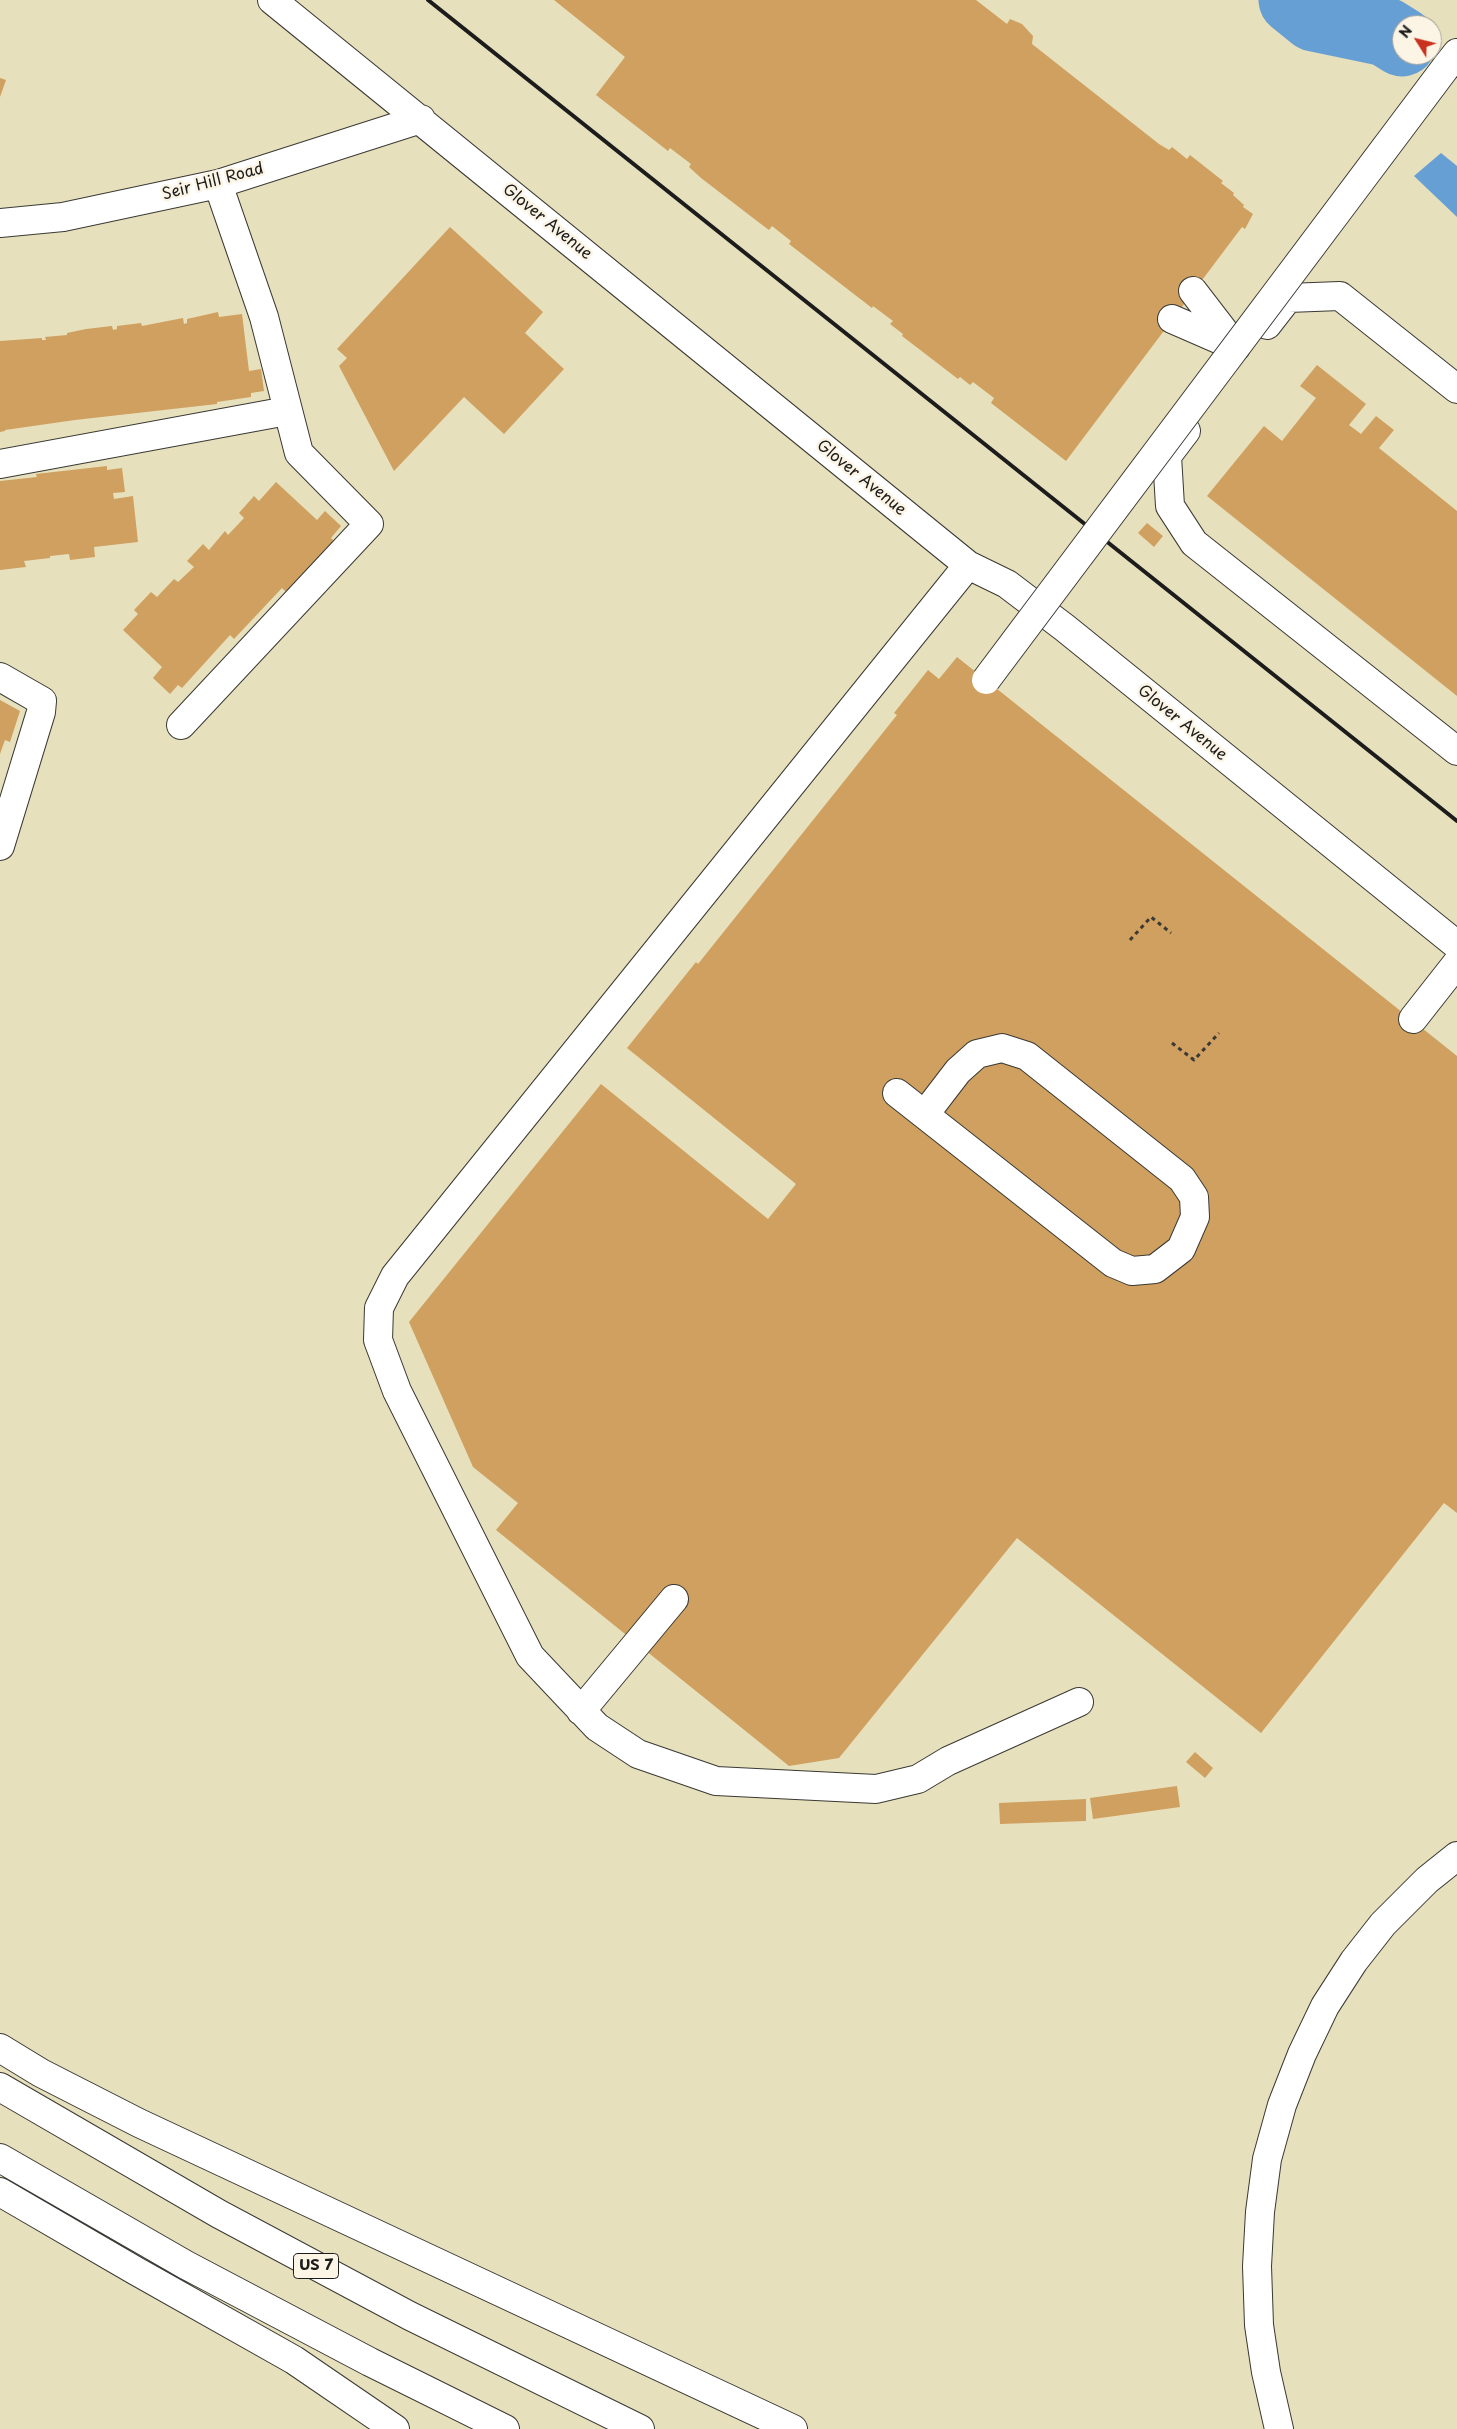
<!DOCTYPE html>
<html>
<head>
<meta charset="utf-8">
<style>
  body { margin:0 }
  #map { position:relative; width:1457px; height:2429px; overflow:hidden; background:#e7e0bc; font-family:"Playpen Sans",sans-serif }
  canvas { display:block }
  .north { position:absolute; left:1392px; top:15px; width:50px; height:50px; box-sizing:border-box; background:#fcf5e5; border:1px solid #a29e95; border-radius:50%; rotate:306deg; font-size:14px; font-weight:700; line-height:20px; text-align:center; color:#1c1c1c }
  .north::after { content:''; display:block; margin:auto; width:18px; height:22px; background:#c8321e; clip-path:polygon(50% 0,100% 100%,50% 72%,0 100%) }
</style>
</head>
<body>
<div id="map">
<canvas width="1457" height="2429"></canvas>
<div class="north">N</div>
</div>
<script>
const ctx = document.querySelector('canvas').getContext('2d');
ctx.lineJoin = 'round';
function fillPath(path, color) {
  ctx.fillStyle = color;
  ctx.fill(path, 'evenodd');
}
function toPath(rows) {
  const path = new Path2D();
  for (const r of rows) {
    path.moveTo(r[0], r[1]);
    for (let i = 2; i < r.length; i += 2) path.lineTo(r[i], r[i + 1]);
  }
  return path;
}
function trace(path, color, width, dash) {
  ctx.strokeStyle = color;
  ctx.lineWidth = width;
  ctx.lineCap = dash ? 'butt' : 'round';
  ctx.setLineDash(dash || []);
  ctx.stroke(path);
}
function write(font, color, halo, rows, align = 'center') {
  ctx.font = font + ' "Playpen Sans",sans-serif';
  ctx.lineWidth = 5;
  ctx.setLineDash([]);
  ctx.textBaseline = 'middle';
  ctx.strokeStyle = halo;
  ctx.fillStyle = color;
  for (const [text, x, y, turn = 0] of rows) {
    ctx.save();
    ctx.translate(x, y);
    ctx.rotate((+turn || 0) * Math.PI / 180);
    ctx.textAlign = isNaN(turn) ? turn : align;
    if (halo) ctx.strokeText(text, 0, 0);
    ctx.fillText(text, 0, 0);
    ctx.restore();
  }
}
fillPath(toPath([
  [1441,153,1457,166,1457,217,1414,176]
]), '#659fd4');
trace(toPath([
  [1293,0,1314,17,1386,32,1402,42]
]), '#659fd4', 69);
fillPath(toPath([
  [554,0,976,0,1007,24,1010,19,1022,24,1033,36,1032,44,1159,144,1169,150,1172,147,1187,159,1190,155,1223,181,1221,183,1234,193,1233,195,1244,205,1243,207,1253,214,1245,229,1242,227,1066,461,991,403,994,398,973,382,970,385,960,377,958,379,902,336,903,334,890,324,893,321,873,306,872,308,789,244,791,241,772,226,769,230,757,221,701,178,689,167,691,164,670,148,668,151,596,95,625,57],
  [0,78,6,80,0,97],
  [450,227,543,312,525,333,564,369,504,434,464,397,394,471,339,366,347,358,337,349],
  [218,312,219,317,242,314,249,371,261,369,264,391,251,393,251,397,217,402,217,404,75,420,5,430,5,431,0,432,0,341,42,338,42,340,46,340,45,337,67,335,67,333,86,329,112,326,113,330,117,329,117,326,141,323,142,326,183,318,184,324,187,323,187,319],
  [1317,365,1366,404,1349,425,1361,434,1376,416,1394,430,1379,448,1457,511,1457,696,1207,496,1264,426,1282,441,1316,398,1300,386],
  [107,466,107,470,122,468,125,492,113,493,114,499,133,496,138,542,94,547,95,557,70,560,69,554,50,556,50,558,24,561,26,567,0,570,0,481,37,477,36,474],
  [276,482,317,520,325,511,341,526,331,538,334,541,286,592,282,588,234,639,230,635,182,688,178,685,170,694,153,678,162,667,123,630,138,614,134,610,151,592,157,597,174,579,178,582,194,567,187,561,203,544,209,550,225,531,228,535,244,518,239,513,254,496,259,501],
  [1147,523,1163,536,1154,547,1138,533],
  [957,657,1457,1056,1457,1513,1444,1503,1261,1733,1017,1538,839,1758,789,1766,496,1530,518,1503,473,1467,409,1322,601,1084,768,1219,796,1184,627,1048,696,962,698,964,897,715,894,713,928,670,939,679],
  [0,700,20,711,10,742,5,740,0,754],
  [1195,1752,1213,1768,1205,1778,1186,1762],
  [1177,1786,1180,1807,1093,1819,1090,1798],
  [1086,1799,1086,1821,1000,1824,999,1803]
]), '#cfa05f');
const minor = toPath([
  [272,0,968,565,1007,584,1065,628,1457,945],
  [1446,67,1457,53],
  [0,223,63,217,218,184,421,119],
  [1193,291,1236,347],
  [1172,319,1234,346],
  [1267,325,1288,298,1340,296,1457,389],
  [1186,431,1167,456,1170,506,1194,543,1457,751],
  [0,464,287,411],
  [968,565,395,1276,379,1308,378,1340,397,1391,530,1656,597,1727,638,1754,716,1781,876,1789,918,1779,948,1761,1079,1702],
  [0,677,42,701,41,712,0,846],
  [181,725,369,524,299,453,264,317,218,184],
  [1413,1019,1457,963],
  [897,1093,1113,1263,1132,1271,1155,1269,1181,1249,1195,1217,1194,1197,1182,1179,1027,1056,1002,1048,977,1054,958,1071,925,1114],
  [581,1711,674,1599]
]);
const highway = toPath([
  [0,2048,41,2073,139,2123,793,2429],
  [0,2087,219,2214,410,2316,640,2429],
  [0,2158,186,2265,370,2362,505,2429],
  [0,2192,136,2271,294,2360,395,2429],
  [1279,2429,1266,2372,1259,2325,1257,2266,1260,2212,1267,2159,1282,2105,1302,2054,1325,2006,1354,1961,1383,1924,1427,1880,1457,1856]
]);
trace(minor, '#3a3934', 30);
trace(highway, '#3a3934', 30);
trace(toPath([
  [1130,940,1151,917,1171,933],
  [1172,1043,1194,1060,1219,1033]
]), '#3a3934', 3, [4, 4]);
trace(minor, '#fff', 28);
trace(highway, '#fff', 28);
trace(toPath([
  [428,0,1457,821]
]), '#1c1c1c', 4);
const minorBridge = toPath([
  [986,680,1446,67]
]);
trace(minorBridge, '#3a3934', 30, []);
trace(minorBridge, '#fff', 28);
for (const [x, y, w] of [
  [316,2266,45]
]) {
  const box = new Path2D();
  box.roundRect(x - w / 2, y - 12.5, w, 25, 4);
  ctx.fillStyle = '#fcf5e5';
  ctx.fill(box);
  trace(box, '#1c1c1c', 1);
}
write('bold 15px', '#1c1c1c', null, [
  ["US 7",316,2266]
]);
write('16px', '#1c1c1c', '#fcf5e5', [
  ["Seir Hill Road",213,182,-15],
  ["Glover Avenue",547,222,39],
  ["Glover Avenue",861,478,39],
  ["Glover Avenue",1182,723,39]
]);
</script>
</body>
</html>
